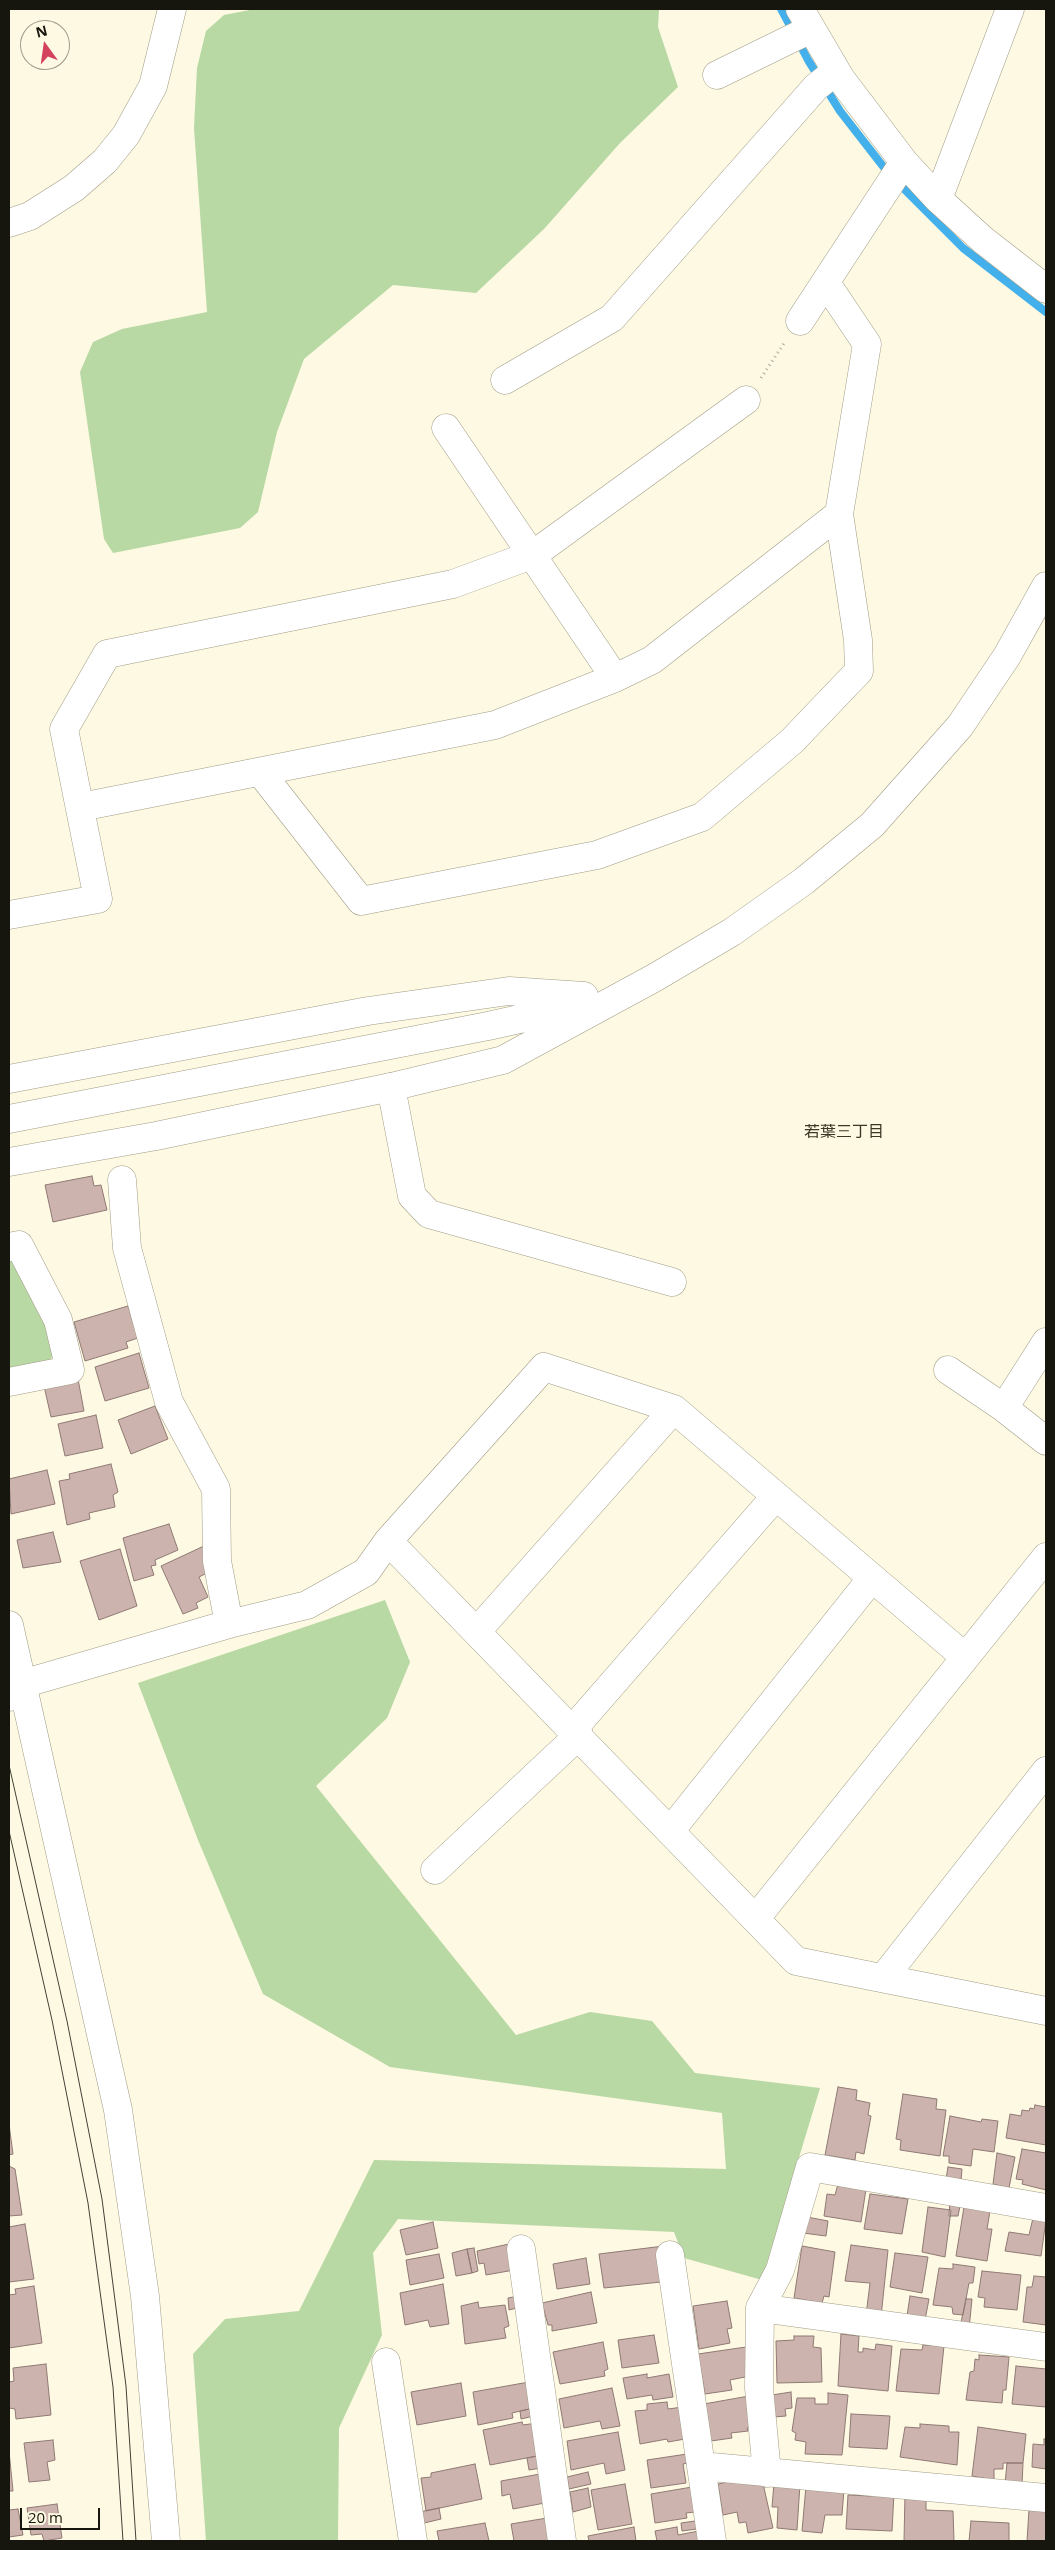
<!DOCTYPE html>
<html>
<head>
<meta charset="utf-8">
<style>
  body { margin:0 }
  #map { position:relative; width:1055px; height:2550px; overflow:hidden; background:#fdf9e2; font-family:"Open Sans",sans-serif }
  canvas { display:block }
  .frame { position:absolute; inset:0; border:10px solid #17160e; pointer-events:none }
  .north { position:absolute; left:20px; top:20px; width:50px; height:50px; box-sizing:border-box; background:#fdf9e2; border:1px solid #a19e8d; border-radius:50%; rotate:346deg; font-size:14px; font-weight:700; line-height:20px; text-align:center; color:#17160e }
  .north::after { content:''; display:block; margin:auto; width:18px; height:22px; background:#d3435e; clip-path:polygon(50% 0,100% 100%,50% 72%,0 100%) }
  .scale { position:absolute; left:20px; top:2508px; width:80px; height:22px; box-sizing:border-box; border:2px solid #17160e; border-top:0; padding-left:6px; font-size:15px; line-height:18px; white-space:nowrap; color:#17160e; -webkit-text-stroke:4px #fdf9e2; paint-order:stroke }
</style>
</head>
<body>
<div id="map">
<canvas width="1055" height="2550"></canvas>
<div class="frame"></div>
<div class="north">N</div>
<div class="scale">20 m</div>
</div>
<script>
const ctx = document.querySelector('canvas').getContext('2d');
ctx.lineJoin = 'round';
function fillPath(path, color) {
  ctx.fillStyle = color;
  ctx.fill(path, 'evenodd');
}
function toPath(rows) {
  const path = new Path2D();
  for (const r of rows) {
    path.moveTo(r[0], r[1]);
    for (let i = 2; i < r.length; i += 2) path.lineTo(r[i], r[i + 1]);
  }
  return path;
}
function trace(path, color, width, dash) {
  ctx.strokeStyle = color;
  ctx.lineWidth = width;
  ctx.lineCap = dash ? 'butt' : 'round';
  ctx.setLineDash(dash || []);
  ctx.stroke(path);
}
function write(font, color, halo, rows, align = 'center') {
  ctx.font = font + ' "Open Sans","Noto Sans JP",sans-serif';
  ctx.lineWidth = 4;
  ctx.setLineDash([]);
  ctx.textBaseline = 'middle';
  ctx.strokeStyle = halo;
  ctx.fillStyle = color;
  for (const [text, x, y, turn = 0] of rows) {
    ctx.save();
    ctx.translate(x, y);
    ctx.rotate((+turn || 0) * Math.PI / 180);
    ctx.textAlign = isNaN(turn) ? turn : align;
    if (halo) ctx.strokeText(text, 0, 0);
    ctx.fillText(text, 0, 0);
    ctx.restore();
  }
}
fillPath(toPath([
  [255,9,659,9,658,27,678,87,620,143,544,229,476,293,393,285,304,359,277,432,258,512,240,528,113,553,104,539,80,372,93,342,122,329,207,312,194,128,197,68,206,31,224,15],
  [9,1254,11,1254,56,1348,49,1363,9,1372],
  [385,1600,410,1662,387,1718,316,1786,516,2035,590,2012,652,2021,695,2073,820,2088,762,2280,684,2258,674,2232,398,2219,373,2253,382,2335,339,2428,338,2541,206,2541,193,2354,225,2319,299,2311,374,2160,726,2169,722,2113,390,2067,263,1994,198,1840,138,1683]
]), '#b8d8a4');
trace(toPath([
  [781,9,808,60,840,111,889,174],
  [897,182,963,248,1046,312]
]), '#44b0eb', 8);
const building = toPath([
  [92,1176,94,1186,101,1185,107,1210,53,1222,45,1185,92,1176],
  [128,1306,138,1338,126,1342,128,1348,85,1361,74,1322,128,1306],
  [139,1353,149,1388,105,1401,95,1367,139,1353],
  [78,1379,84,1411,51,1417,44,1386,78,1379],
  [155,1406,168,1439,131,1454,118,1420,155,1406],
  [96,1415,103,1448,65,1456,58,1424,96,1415],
  [111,1464,118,1492,113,1495,115,1507,89,1513,90,1519,67,1525,59,1481,70,1479,69,1474,111,1464],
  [47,1470,55,1504,11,1514,9,1479,47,1470],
  [169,1524,178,1550,155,1560,156,1565,151,1566,154,1575,134,1581,123,1538,169,1524],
  [53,1532,61,1562,23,1568,17,1540,53,1532],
  [204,1546,213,1570,199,1577,208,1597,196,1603,198,1608,183,1614,161,1566,204,1546],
  [120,1549,137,1606,99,1620,80,1561,120,1549],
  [838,2087,857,2090,856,2100,870,2103,868,2115,871,2116,864,2154,856,2152,855,2160,825,2155,838,2087],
  [903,2094,937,2099,936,2109,946,2110,940,2156,900,2150,901,2140,896,2139,903,2094],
  [1035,2105,1046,2107,1046,2145,1006,2138,1010,2114,1021,2116,1022,2110,1029,2111,1030,2108,1034,2109,1035,2105],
  [950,2116,981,2122,982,2119,998,2121,994,2152,973,2149,971,2166,949,2163,949,2156,943,2156,950,2116],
  [9,2124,13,2154,9,2155,9,2124],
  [1022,2149,1046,2153,1046,2190,1022,2184,1023,2180,1016,2179,1022,2149],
  [997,2153,1015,2157,1009,2188,993,2184,997,2153],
  [9,2166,15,2169,22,2215,9,2216,9,2166],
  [948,2167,962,2169,961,2181,946,2179,948,2167],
  [838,2184,866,2189,861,2222,824,2216,827,2194,835,2195,838,2184],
  [870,2194,908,2199,902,2234,864,2229,870,2194],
  [950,2199,961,2201,958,2216,949,2216,950,2199],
  [928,2207,951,2210,945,2257,922,2252,928,2207],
  [964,2207,990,2211,987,2229,992,2229,987,2261,956,2256,964,2207],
  [807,2217,828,2221,826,2236,803,2233,807,2217],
  [1033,2218,1046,2220,1041,2256,1005,2251,1009,2232,1029,2235,1033,2218],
  [433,2222,438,2248,406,2255,400,2230,433,2222],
  [25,2224,34,2279,9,2282,9,2227,25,2224],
  [509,2244,514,2270,486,2275,484,2263,479,2264,477,2251,509,2244],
  [851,2245,888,2250,881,2317,866,2315,870,2283,845,2281,851,2245],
  [664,2246,661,2282,604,2288,599,2254,664,2246],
  [802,2246,835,2252,829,2297,824,2296,822,2303,794,2298,802,2246],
  [474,2248,478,2271,472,2273,467,2249,474,2248],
  [467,2249,472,2273,456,2276,452,2253,467,2249],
  [895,2253,928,2257,922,2293,890,2287,895,2253],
  [439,2254,444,2278,410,2285,406,2260,439,2254],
  [586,2258,590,2284,557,2289,553,2264,586,2258],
  [953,2264,975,2267,973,2283,969,2283,963,2315,953,2314,952,2307,933,2305,939,2268,953,2269,953,2264],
  [982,2271,1021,2275,1017,2310,984,2307,985,2298,978,2297,982,2271],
  [1034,2276,1046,2277,1046,2325,1023,2322,1027,2287,1032,2287,1034,2276],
  [443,2284,449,2324,430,2327,428,2320,405,2325,400,2293,443,2284],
  [34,2286,42,2343,9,2348,9,2295,16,2294,15,2289,34,2286],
  [591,2292,597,2323,552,2331,552,2325,548,2325,542,2303,591,2292],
  [523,2295,525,2306,509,2310,508,2298,523,2295],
  [910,2296,929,2299,925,2320,907,2316,910,2296],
  [966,2299,972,2299,969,2329,960,2327,966,2299],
  [727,2301,732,2328,727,2329,730,2343,699,2349,693,2306,727,2301],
  [478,2302,479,2308,505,2305,509,2326,504,2328,506,2338,465,2344,461,2306,478,2302],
  [841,2334,859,2336,858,2352,863,2352,863,2348,875,2350,876,2344,892,2346,888,2391,838,2386,841,2334],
  [654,2335,659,2363,622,2368,618,2340,654,2335],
  [794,2336,814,2336,813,2347,821,2348,822,2382,777,2383,776,2341,794,2340,794,2336],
  [603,2342,608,2369,604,2371,605,2376,560,2384,553,2352,603,2342],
  [923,2345,944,2346,939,2394,896,2391,901,2349,922,2350,923,2345],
  [746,2347,750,2376,730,2380,732,2390,705,2394,698,2354,746,2347],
  [979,2355,1009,2357,1006,2390,1003,2390,1002,2403,966,2400,970,2372,974,2371,975,2359,979,2360,979,2355],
  [46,2364,51,2415,16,2419,15,2409,9,2408,9,2382,14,2381,13,2368,46,2364],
  [1016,2366,1046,2369,1046,2407,1012,2404,1016,2366],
  [647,2374,647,2378,669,2374,673,2397,653,2400,652,2395,627,2399,623,2378,647,2374],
  [529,2382,534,2408,512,2413,513,2418,478,2425,473,2392,529,2382],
  [461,2383,466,2416,417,2425,411,2392,461,2383],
  [612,2388,620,2426,602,2429,600,2421,564,2428,559,2399,612,2388],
  [791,2392,792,2408,785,2409,786,2416,774,2417,772,2395,791,2392],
  [828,2393,848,2395,842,2455,805,2454,806,2442,795,2440,796,2433,792,2431,797,2398,815,2398,815,2404,828,2404,828,2393],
  [749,2396,755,2426,747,2428,748,2431,731,2433,732,2438,711,2441,704,2404,749,2396],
  [667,2402,668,2409,683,2407,685,2439,668,2442,667,2439,640,2444,635,2411,647,2410,647,2404,667,2402],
  [534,2408,538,2415,521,2419,520,2411,534,2408],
  [851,2414,890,2416,887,2449,849,2447,851,2414],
  [522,2422,523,2425,537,2423,540,2441,534,2443,537,2456,490,2465,483,2430,522,2422],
  [920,2424,949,2426,949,2432,959,2432,957,2465,900,2457,905,2427,920,2428,920,2424],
  [978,2427,1026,2434,1023,2463,1003,2463,1003,2469,994,2469,994,2480,972,2476,978,2427],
  [618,2432,625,2470,606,2474,604,2463,571,2470,567,2441,618,2432],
  [1044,2439,1046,2439,1046,2469,1032,2467,1033,2444,1044,2445,1044,2439],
  [53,2440,55,2460,47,2462,50,2480,29,2482,24,2443,53,2440],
  [9,2451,13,2491,9,2491,9,2451],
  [687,2454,688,2463,683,2464,686,2483,651,2488,647,2460,687,2454],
  [537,2456,547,2467,529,2470,527,2458,537,2456],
  [1007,2463,1023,2463,1022,2485,1005,2484,1007,2463],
  [475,2464,482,2499,426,2511,421,2478,431,2477,431,2473,475,2464],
  [588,2472,591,2484,569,2489,567,2477,588,2472],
  [546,2473,550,2502,513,2509,510,2494,502,2496,501,2481,546,2473],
  [752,2477,762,2479,773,2528,748,2533,746,2522,739,2523,737,2512,723,2515,718,2484,752,2477],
  [774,2483,800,2484,797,2530,777,2528,778,2507,772,2507,774,2483],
  [625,2484,632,2524,598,2530,591,2490,625,2484],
  [806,2486,844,2489,842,2515,825,2515,822,2533,802,2531,806,2486],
  [692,2487,695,2512,686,2513,687,2518,655,2523,651,2494,692,2487],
  [588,2488,591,2507,573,2512,570,2492,588,2488],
  [872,2493,894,2493,892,2531,846,2529,848,2495,871,2496,872,2493],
  [905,2494,926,2495,926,2510,953,2511,954,2541,904,2541,905,2494],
  [57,2504,62,2538,44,2541,42,2534,31,2535,27,2508,57,2504],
  [439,2508,441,2519,420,2524,419,2512,439,2508],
  [18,2509,23,2535,9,2537,9,2510,18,2509],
  [1029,2510,1046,2510,1046,2541,1027,2541,1029,2510],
  [553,2517,557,2541,514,2541,511,2524,553,2517],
  [702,2520,704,2528,682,2531,681,2523,702,2520],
  [971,2521,1009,2523,1009,2541,969,2541,971,2521],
  [485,2523,489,2541,439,2541,437,2531,485,2523],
  [634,2527,636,2541,589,2541,588,2536,634,2527],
  [677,2527,678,2535,704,2530,705,2541,657,2541,655,2531,677,2527]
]);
fillPath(building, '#cdb3ae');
trace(building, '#907974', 1);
const street = toPath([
  [800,9,841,79,904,162,938,199,983,240,1046,289],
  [717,75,811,29],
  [938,199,1010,9],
  [800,321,904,162],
  [505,380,612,318,816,87,836,71],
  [446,428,615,678],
  [261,773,361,901,597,855,702,817,792,741,859,671,858,640,839,514,867,344,826,283],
  [81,807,495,725,615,678,652,660,839,514],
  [9,915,98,899,64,729,107,654,453,584,534,554,746,400],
  [391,1087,412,1196,429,1214,672,1282],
  [122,1180,127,1248,169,1402,216,1489,217,1561,229,1624],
  [9,1247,19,1245,58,1320,70,1370,9,1382],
  [1046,1342,1004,1408,1046,1441],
  [948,1370,1004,1408],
  [388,1541,796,1961,1046,2011],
  [477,1631,674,1409],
  [9,1697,22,1684,229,1624,307,1605,366,1572,388,1541,544,1367,674,1409,965,1657],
  [573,1729,775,1497],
  [671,1830,872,1578],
  [435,1870,579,1735],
  [756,1918,1046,1557],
  [884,1977,1046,1771],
  [521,2249,562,2541],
  [670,2255,701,2466],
  [760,2308,1046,2347],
  [386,2362,413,2541],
  [767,2473,759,2388,760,2308,780,2270,810,2167,1046,2208],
  [712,2541,701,2466,1046,2498]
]);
const secondary = toPath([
  [9,223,30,216,74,188,105,161,126,135,153,86,172,9],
  [9,1079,368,1011,509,991,584,996],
  [9,1119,488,1026,587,1004],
  [9,1162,156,1136,391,1087,503,1060,654,978,732,932,804,881,872,825,960,726,1007,656,1046,586],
  [9,1625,118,2110,145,2296,166,2541]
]);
trace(street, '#a09c87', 29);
trace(secondary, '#a09c87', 29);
trace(toPath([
  [761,378,785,342]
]), '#aba897', 3, [1, 4]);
trace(street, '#fff', 28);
trace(secondary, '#fff', 28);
trace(toPath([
  [9,1765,67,2021,102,2199,126,2386,136,2541],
  [9,1831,52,2020,88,2203,113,2387,123,2541]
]), '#434137', 1);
write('16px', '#3b3826', '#fdf9e2', [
  ["若葉三丁目",844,1132]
]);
</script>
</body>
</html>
